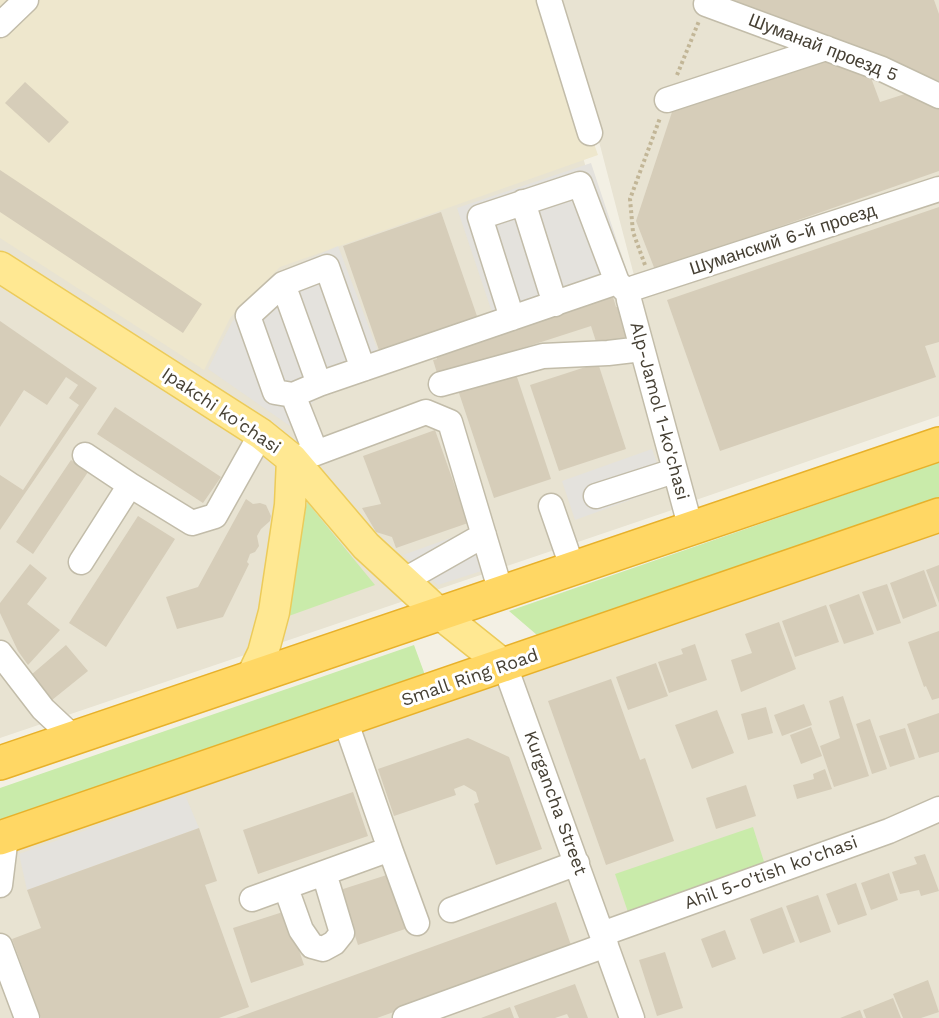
<!DOCTYPE html>
<html>
<head>
<meta charset="utf-8">
<style>
  body { margin:0 }
  canvas { display:block; background:#f3f0e4 }
</style>
</head>
<body>
<canvas width="939" height="1018"></canvas>
<script>
const ctx = document.querySelector('canvas').getContext('2d');
ctx.lineJoin = 'round';
function fillPath(path, color) {
  ctx.fillStyle = color;
  ctx.fill(path, 'evenodd');
}
function toPath(rows) {
  const path = new Path2D();
  for (const r of rows) {
    path.moveTo(r[0], r[1]);
    for (let i = 2; i < r.length; i += 2) path.lineTo(r[i], r[i + 1]);
  }
  return path;
}
function trace(path, color, width, dash) {
  ctx.strokeStyle = color;
  ctx.lineWidth = width;
  ctx.lineCap = dash ? 'butt' : 'round';
  ctx.setLineDash(dash || []);
  ctx.stroke(path);
}
function write(font, color, halo, rows, align = 'center') {
  ctx.font = font + ' "Work Sans",sans-serif';
  ctx.lineWidth = 6;
  ctx.setLineDash([]);
  ctx.textBaseline = 'middle';
  ctx.strokeStyle = halo;
  ctx.fillStyle = color;
  for (const [text, x, y, turn = 0] of rows) {
    ctx.save();
    ctx.translate(x, y);
    ctx.rotate((+turn || 0) * Math.PI / 180);
    ctx.textAlign = isNaN(turn) ? turn : align;
    if (halo) ctx.strokeText(text, 0, 0);
    ctx.fillText(text, 0, 0);
    ctx.restore();
  }
}
fillPath(toPath([
  [0,0,579,143,681,507,0,738],
  [562,0,939,0,939,416,693,501],
  [939,515,939,1018,0,1018,0,839]
]), '#e8e3d2');
fillPath(toPath([
  [0,0,544,0,598,155,280,267,230,318,204,370,0,238]
]), '#eee7cd');
fillPath(toPath([
  [939,462,939,497,537,635,509,611],
  [307,502,375,585,286,617],
  [414,645,425,675,0,822,0,788],
  [753,827,766,868,629,915,615,874]
]), '#c9ebaa');
fillPath(toPath([
  [591,163,632,286,498,330,457,208],
  [338,246,386,372,316,399,290,426,208,369,232,322,278,273],
  [652,449,666,487,575,520,562,481],
  [489,524,503,564,438,585,403,555],
  [185,795,199,828,27,890,19,854]
]), '#e4e2dd');
fillPath(toPath([
  [725,0,934,0,939,14,939,81,793,29],
  [828,55,870,75,880,102,908,93,939,108,939,171,655,270,636,221,673,109],
  [25,82,69,122,49,143,5,103],
  [0,170,202,304,183,333,0,212],
  [939,207,939,342,925,346,936,377,720,451,667,300],
  [441,212,478,319,380,353,343,246],
  [613,297,616,307,619,307,630,341,599,351,591,326,442,374,437,373,433,360,437,359,435,354],
  [0,321,97,388,0,530,0,475,23,490,79,405,69,398,78,385,66,377,47,405,24,390,0,427],
  [598,363,626,449,559,471,530,385],
  [515,371,551,479,494,498,458,390],
  [115,407,221,477,203,503,97,434],
  [435,430,468,523,396,548,392,537,376,532,362,508,381,504,363,456],
  [71,460,88,472,33,554,16,542],
  [246,499,253,504,260,503,266,505,271,516,270,521,261,529,257,536,259,546,255,552,250,554,247,562,249,564,223,617,177,629,166,597,198,587],
  [138,516,175,539,106,647,69,623],
  [30,564,47,578,27,604,60,630,28,665,18,651,0,613,0,603],
  [939,565,939,603,926,570],
  [924,570,937,606,903,619,890,583],
  [887,584,901,623,877,631,862,592],
  [859,594,874,634,844,644,829,605],
  [826,605,839,642,795,657,782,621],
  [779,622,796,669,741,692,731,660,752,653,745,634],
  [939,631,939,698,932,700,926,686,924,687,908,642],
  [695,644,707,680,669,693,658,662,683,654,681,649],
  [66,645,88,671,52,700,31,675],
  [656,663,668,696,628,710,616,677],
  [611,679,640,760,645,758,674,841,606,865,548,701],
  [843,696,869,776,834,787,820,746,840,738,829,701],
  [804,704,812,725,782,736,774,715],
  [766,707,773,733,748,740,741,714],
  [717,710,734,753,692,769,675,725],
  [939,713,939,752,919,758,907,724],
  [870,719,887,769,872,774,856,724],
  [811,727,822,756,801,764,790,735],
  [905,728,915,759,890,767,879,736],
  [468,738,509,757,542,849,496,865,474,804,479,802,476,792,464,785,454,789,456,795,394,816,378,769],
  [825,769,832,789,797,799,793,785,814,779,813,774],
  [746,785,756,816,716,829,706,798],
  [353,792,368,836,258,874,243,830],
  [199,828,217,881,205,885,249,1007,219,1018,41,1018,12,939,41,928,27,890],
  [925,854,939,891,921,896,919,890,900,894,892,872,917,864,914,857],
  [393,873,411,927,358,945,340,890],
  [889,873,898,900,871,910,861,883],
  [856,883,867,915,838,925,826,894],
  [818,895,831,932,800,943,786,906],
  [556,902,572,948,377,1018,236,1018],
  [782,907,795,942,763,954,750,919],
  [286,911,304,965,251,983,233,928],
  [725,930,736,959,712,968,701,939],
  [665,952,683,1008,657,1016,639,960],
  [928,980,939,1012,921,1018,903,1018,893,994],
  [575,984,588,1018,569,1018,567,1014,555,1018,519,1018,514,1006],
  [893,998,901,1018,866,1018,863,1010],
  [510,1007,514,1018,481,1018],
  [860,1010,863,1018,840,1018]
]), '#d6cdb9');
const minor = toPath([
  [549,0,590,133],
  [706,4,882,69,939,96],
  [0,25,26,0],
  [667,100,826,48],
  [523,202,555,304],
  [283,284,319,384,293,395,316,453],
  [628,293,634,288,939,189],
  [628,293,629,300,691,529],
  [512,318,480,217,580,184,617,282,628,293],
  [319,384,617,282],
  [441,384,543,356,608,353,642,349],
  [293,395,275,392,248,316,283,284,327,267,363,369],
  [85,455,130,485],
  [292,459,316,453,426,412,450,422,497,579],
  [596,496,674,471],
  [551,506,567,552],
  [81,562,130,485,192,523,215,516,261,434],
  [403,581,484,535],
  [0,653,43,709,74,738],
  [505,666,632,1018],
  [390,849,417,923],
  [0,885,6,836],
  [286,888,301,930,312,946,323,949,334,943,342,933,324,873],
  [252,899,390,849,345,720],
  [451,910,577,863],
  [602,934,889,831,939,809],
  [0,946,27,1018],
  [405,1018,606,945]
]);
const major = toPath([
  [0,267,261,434,292,459,366,546,440,614,505,666],
  [251,678,263,653,274,612,290,505,292,459]
]);
const highway = toPath([
  [0,763,939,444],
  [0,838,939,515]
]);
trace(minor, '#c2bca9', 27);
trace(major, '#eccb5a', 33);
trace(highway, '#e8b12a', 36);
trace(toPath([
  [677,75,699,21],
  [645,265,633,232,630,199,660,118]
]), '#c2b697', 4, [3, 3]);
trace(minor, '#fff', 24);
trace(major, '#ffe892', 30);
trace(highway, '#ffd764', 33);
write('18px', '#464034', '#fff', [
  ["Шуманай проезд 5",823,48,21],
  ["Шуманский 6-й проезд",783,240,-18],
  ["Ipakchi ko'chasi",221,411,34],
  ["Alp-Jamol 1-ko'chasi",659,411,75],
  ["Small Ring Road",470,678,-19],
  ["Kurgancha Street",555,803,70],
  ["Ahil 5-o'tish ko'chasi",771,873,-20]
]);
</script>
</body>
</html>
